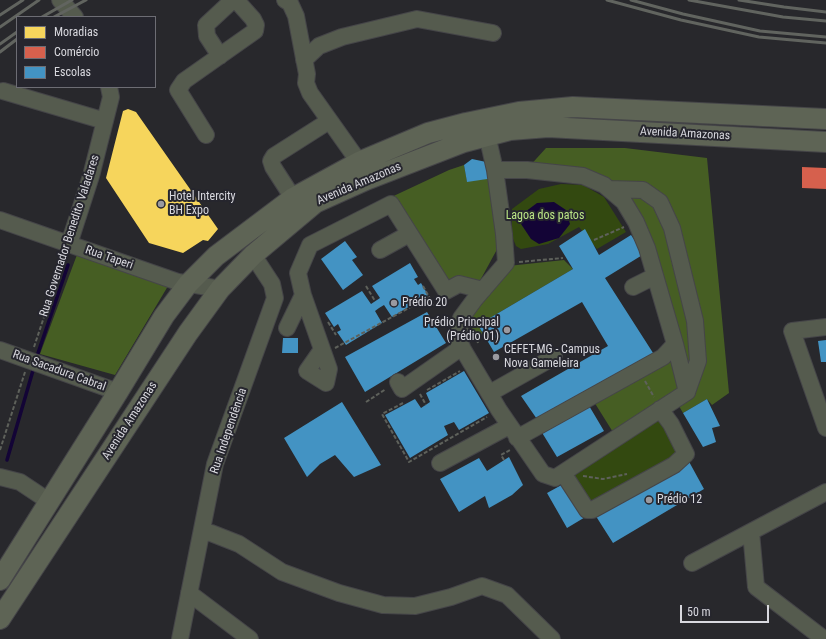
<!DOCTYPE html>
<html>
<head>
<meta charset="utf-8">
<style>
  body { margin:0 }
  #map { position:relative; width:826px; height:639px; overflow:hidden; background:#28282c; font-family:"Roboto Condensed",sans-serif }
  canvas { display:block }
  .legend { position:absolute; left:16px; top:16px; width:140px; height:72px; box-sizing:border-box; background:#26262e; border:1px solid #6d6d74; margin:0; padding:5px 7px; list-style:none; font-size:12px; color:#d8d8de }
  .legend li { display:flex; align-items:center; gap:8px; height:20px }
  .legend b { width:20px; border:1px solid #6d6d74 }
  .scale { position:absolute; left:680px; top:605px; width:89px; height:18px; box-sizing:border-box; border:2px solid #d8d8de; border-top:0; padding-left:5px; font-size:12px; line-height:14px; white-space:nowrap; color:#d8d8de; -webkit-text-stroke:3px #26262e; paint-order:stroke }
</style>
</head>
<body>
<div id="map">
<canvas width="826" height="639"></canvas>
<ul class="legend">
<li><b style="height:11px;background:#f6d55c"></b>Moradias</li>
<li><b style="height:11px;background:#d6604d"></b>Comércio</li>
<li><b style="height:11px;background:#4393c3"></b>Escolas</li>
</ul>
<div class="scale">50 m</div>
</div>
<script>
const ctx = document.querySelector('canvas').getContext('2d');
ctx.lineJoin = 'round';
function fillPath(path, color) {
  ctx.fillStyle = color;
  ctx.fill(path, 'evenodd');
}
function toPath(rows) {
  const path = new Path2D();
  for (const r of rows) {
    path.moveTo(r[0], r[1]);
    for (let i = 2; i < r.length; i += 2) path.lineTo(r[i], r[i + 1]);
  }
  return path;
}
function trace(path, color, width, dash) {
  ctx.strokeStyle = color;
  ctx.lineWidth = width;
  ctx.lineCap = dash ? 'butt' : 'round';
  ctx.setLineDash(dash || []);
  ctx.stroke(path);
}
function write(font, color, halo, rows, align = 'center') {
  ctx.font = font + ' "Roboto Condensed",sans-serif';
  ctx.lineWidth = 4;
  ctx.setLineDash([]);
  ctx.textBaseline = 'middle';
  ctx.strokeStyle = halo;
  ctx.fillStyle = color;
  for (const [text, x, y, turn = 0] of rows) {
    ctx.save();
    ctx.translate(x, y);
    ctx.rotate((+turn || 0) * Math.PI / 180);
    ctx.textAlign = isNaN(turn) ? turn : align;
    if (halo) ctx.strokeText(text, 0, 0);
    ctx.fillText(text, 0, 0);
    ctx.restore();
  }
}
fillPath(toPath([
  [561,184,583,185,604,197,626,232,597,249,579,227,548,244,521,249,516,246,512,236,512,209,539,189],
  [660,409,686,454,592,509,563,473]
]), '#334910');
fillPath(toPath([
  [546,148,625,148,707,158,729,393,712,405,707,399,683,413,675,399,616,437,591,397,675,344,636,222,605,184,527,169],
  [464,165,467,181,494,178,501,242,476,288,446,291,385,200,449,170],
  [78,252,168,286,115,375,40,354],
  [564,260,573,269,478,325,483,334,466,342,465,321,508,266]
]), '#465e23');
fillPath(toPath([
  [554,202,566,210,570,224,559,238,539,244,531,239,521,224,525,212,537,203]
]), '#130436');
fillPath(toPath([
  [128,109,136,112,218,229,208,241,203,240,183,253,149,243,106,178,123,111]
]), '#f6d55c');
fillPath(toPath([
  [802,167,826,168,826,189,802,188]
]), '#d6604d');
fillPath(toPath([
  [472,159,491,163,494,178,467,182,464,165],
  [585,229,599,255,631,235,644,254,605,278,655,356,539,422,521,396,608,346,582,302,494,352,478,325,573,269,559,246],
  [345,241,357,257,352,260,363,275,343,290,321,259],
  [410,263,418,277,414,279,418,285,421,283,428,295,392,317,384,305,379,308,375,311,382,323,346,345,337,332,341,330,338,324,334,327,325,313,362,291,371,304,380,298,372,286],
  [427,312,446,343,365,392,345,357],
  [283,338,298,338,298,353,282,353],
  [826,340,826,362,821,362,818,341],
  [464,371,489,413,459,430,454,422,444,426,448,435,410,458,385,415,415,399,421,408,430,402,426,393],
  [707,399,720,426,712,428,716,442,703,447,683,413],
  [342,402,381,465,354,477,335,455,320,464,307,477,284,438],
  [588,404,604,431,557,457,541,431],
  [509,457,523,485,512,495,489,508,485,496,459,512,440,479,479,458,487,471],
  [687,458,704,489,613,543,592,510],
  [567,482,587,516,567,528,547,493]
]), '#4393c3');
trace(toPath([
  [36,359,68,265],
  [7,460,34,367]
]), '#130436', 3.5);
const minor = toPath([
  [60,0,75,17],
  [285,0,290,3,296,16,307,74,306,83,310,93,359,162],
  [220,56,207,36,206,25,233,0],
  [304,60,319,46,342,37,417,19,493,33],
  [3,91,105,121],
  [206,135,178,90,184,81,255,31,256,25,253,19,236,0],
  [487,135,495,170,504,234,506,263,475,299,461,318,458,341,499,410,543,474,555,478,687,392,675,344],
  [495,170,527,170,583,176,604,185,624,202,636,222,647,248,675,344,663,357,517,438],
  [609,189,643,190,660,202,672,228,695,321,698,361,687,392],
  [293,198,273,167,271,161,274,156,329,121],
  [0,220,178,282,220,289],
  [69,244,91,176,111,97,109,87],
  [380,250,409,234],
  [633,287,655,276],
  [303,295,329,369,326,383,307,371,321,351],
  [826,327,792,331,826,428],
  [287,328,303,295,298,273,310,245,391,204,446,291,459,284,483,290],
  [0,350,118,392],
  [398,382,402,389,462,347],
  [490,393,554,357],
  [440,463,509,426],
  [563,473,587,510,592,510,674,465,686,454,671,424,660,409],
  [0,477,20,482,50,502],
  [202,532,211,533,239,544,282,572,339,593,383,605,415,606,451,597,482,586,507,595,552,639],
  [751,532,756,587,824,639],
  [692,563,826,492],
  [189,593,250,639],
  [180,639,215,464,275,298,272,284,253,255]
]);
const major = toPath([
  [0,580,118,392,164,316,188,284,216,256,293,198,359,162,428,133,466,123,519,112,573,107,826,119],
  [0,619,188,333,220,289,253,255,315,203,366,180,464,142,510,130,548,127,826,142]
]);
trace(minor, '#454548', 18);
trace(major, '#454548', 22);
trace(toPath([
  [594,240,624,227],
  [519,262,563,258],
  [366,286,375,301],
  [423,286,434,306],
  [328,322,336,335],
  [474,330,478,343],
  [34,347,64,257],
  [335,348,429,297],
  [645,381,654,397],
  [427,390,460,371],
  [420,394,426,405],
  [366,402,386,389],
  [403,403,382,414,409,462,487,417],
  [0,450,25,372],
  [504,460,501,455,510,450],
  [583,476,603,479,627,474]
]), '#5e615b', 2, [4, 2]);
trace(minor, '#555b4e', 16);
trace(major, '#5e6455', 20);
trace(toPath([
  [607,0,681,20,759,37,826,43],
  [631,0,683,14,760,31,826,37],
  [689,0,783,17,826,21],
  [739,0,784,7,826,12],
  [0,15,23,0],
  [42,17,72,0],
  [54,17,86,0],
  [0,27,39,0],
  [0,44,17,32],
  [0,52,17,39]
]), '#61645f', 3);
for (const [x, y, r, color] of [
  [161,204,4,"#9a9aa0"],
  [394,303,4,"#9a9aa0"],
  [507,330,4,"#9a9aa0"],
  [496,357,4,"#9a9aa0"],
  [649,500,4,"#9a9aa0"]
]) {
  const dot = new Path2D();
  dot.arc(x, y, r, 0, 2 * Math.PI);
  ctx.fillStyle = color;
  ctx.fill(dot);
  trace(dot, '#26262e', 1.5);
}
write('12px', '#d8d8de', '#26262e', [
  ["Avenida Amazonas",685,134,3],
  ["Avenida Amazonas",359,184,-23],
  ["Rua Governador Benedito Valadares",70,236,-72],
  ["Rua Taperi",109,258,19],
  ["Rua Sacadura Cabral",59,371,20],
  ["Avenida Amazonas",130,421,-57],
  ["Rua Independência",229,431,-71]
]);
write('12px', '#d8d8de', '#26262e', [
  ["Hotel Intercity",169,197],
  ["BH Expo",169,211],
  ["Prédio 20",402,303],
  ["Prédio Principal",499,323,"right"],
  ["(Prédio 01)",499,337,"right"],
  ["CEFET-MG - Campus",504,350],
  ["Nova Gameleira",504,364],
  ["Prédio 12",657,500]
], 'left');
write('12px', '#bbe686', '#26262e', [
  ["Lagoa dos patos",545,216]
]);
</script>
</body>
</html>
